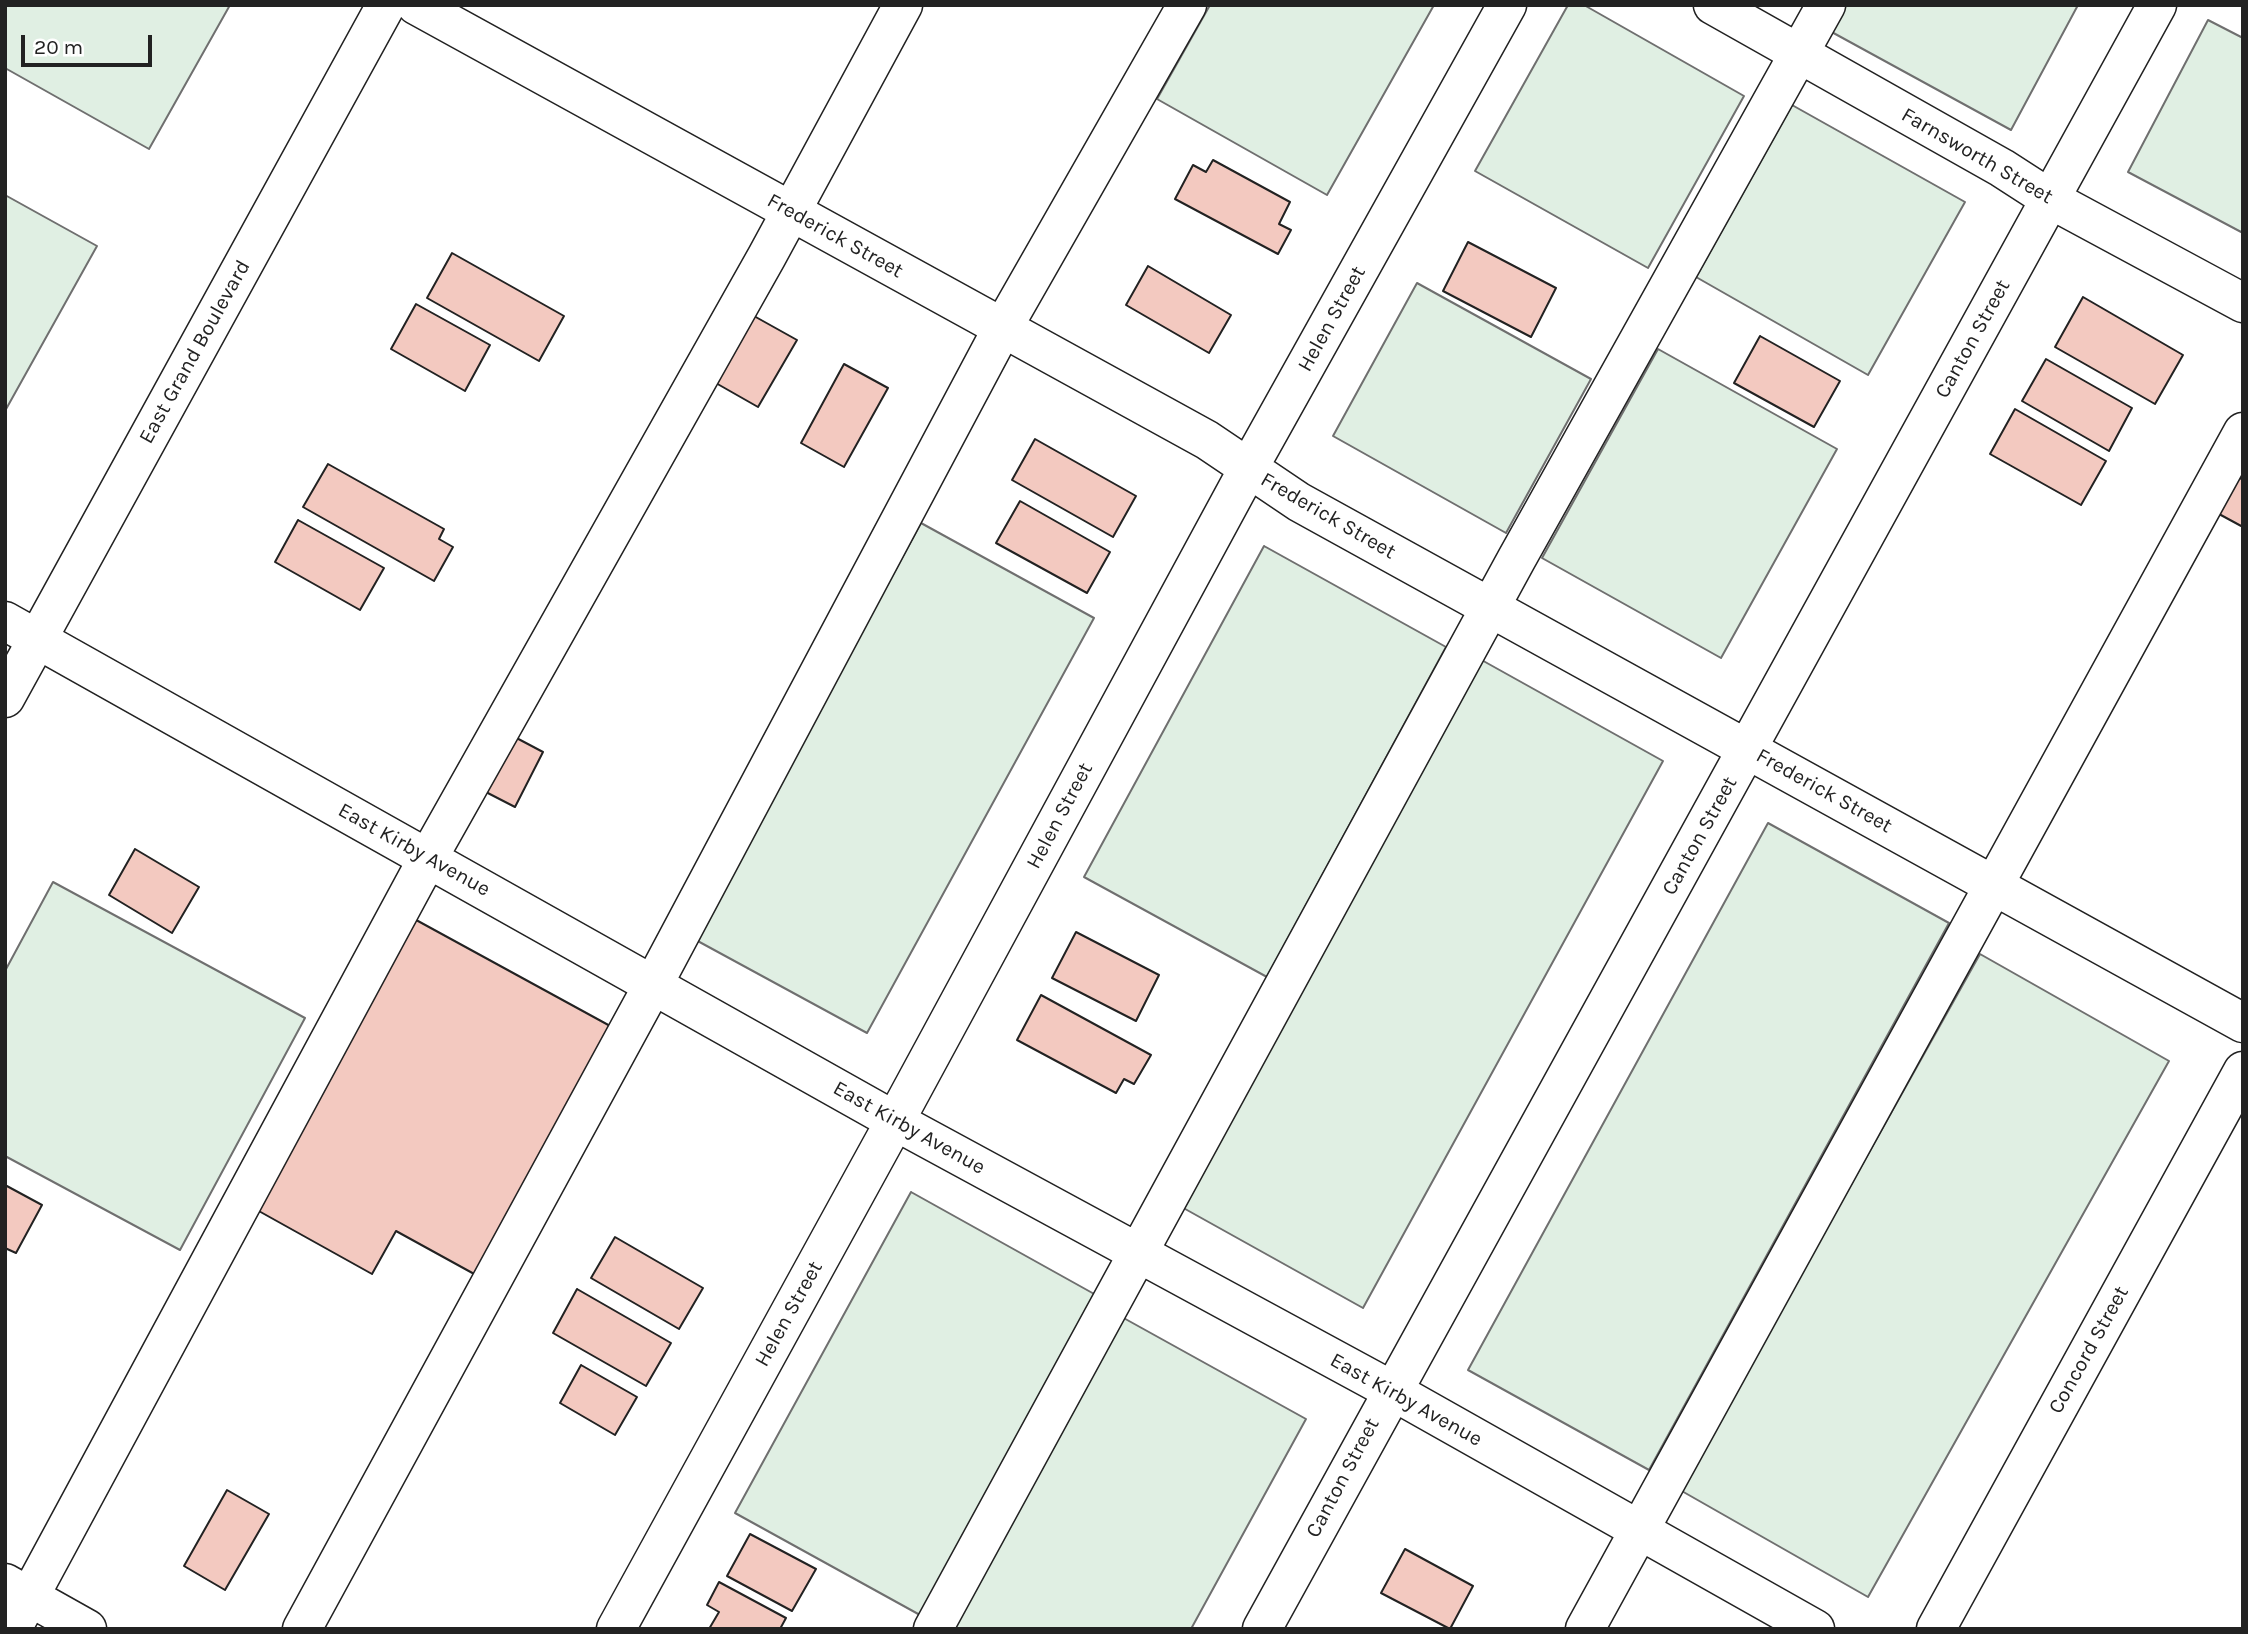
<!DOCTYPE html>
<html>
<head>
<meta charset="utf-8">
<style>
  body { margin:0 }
  #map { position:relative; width:2248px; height:1634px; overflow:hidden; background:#fff; font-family:Karla,sans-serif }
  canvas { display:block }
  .frame { position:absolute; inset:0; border:7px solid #222; pointer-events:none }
  .scale { position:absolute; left:21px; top:35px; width:131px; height:32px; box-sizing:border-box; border:4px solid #222; border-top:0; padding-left:9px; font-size:21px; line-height:24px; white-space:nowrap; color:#222; -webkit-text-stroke:5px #fff; paint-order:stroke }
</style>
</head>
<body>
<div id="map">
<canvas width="2248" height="1634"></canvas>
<div class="frame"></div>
<div class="scale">20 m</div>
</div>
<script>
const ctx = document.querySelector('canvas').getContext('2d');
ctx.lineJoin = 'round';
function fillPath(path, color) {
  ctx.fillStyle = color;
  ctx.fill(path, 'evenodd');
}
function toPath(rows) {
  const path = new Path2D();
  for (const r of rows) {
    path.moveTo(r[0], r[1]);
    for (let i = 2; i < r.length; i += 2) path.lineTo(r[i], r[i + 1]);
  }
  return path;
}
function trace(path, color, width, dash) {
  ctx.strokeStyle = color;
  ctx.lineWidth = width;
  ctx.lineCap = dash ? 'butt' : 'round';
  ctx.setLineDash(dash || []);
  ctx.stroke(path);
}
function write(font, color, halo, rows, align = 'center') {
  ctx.font = font + ' Karla,sans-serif';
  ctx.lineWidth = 5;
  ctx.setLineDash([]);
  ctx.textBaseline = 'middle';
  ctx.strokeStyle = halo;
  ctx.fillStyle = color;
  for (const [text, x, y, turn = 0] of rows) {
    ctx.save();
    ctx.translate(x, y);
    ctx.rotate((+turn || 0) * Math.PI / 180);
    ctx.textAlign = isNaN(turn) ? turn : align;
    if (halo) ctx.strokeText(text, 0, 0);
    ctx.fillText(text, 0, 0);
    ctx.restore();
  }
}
const green = toPath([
  [5,5,230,5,149,149,5,68,5,5],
  [1210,5,1434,5,1327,195,1157,99,1210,5],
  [1568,5,1584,5,1744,96,1648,268,1475,171,1568,5],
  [1841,5,2078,5,2011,130,1828,30,1841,5],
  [2208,20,2243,38,2243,233,2128,172,2208,20],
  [1792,105,1965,202,1868,375,1696,277,1792,105],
  [5,195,97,246,5,411,5,195],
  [1417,283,1591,379,1506,533,1333,436,1417,283],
  [1658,349,1837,449,1721,658,1542,558,1658,349],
  [921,523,1094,618,867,1033,694,939,921,523],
  [1264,546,1446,647,1267,977,1084,877,1264,546],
  [1478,658,1663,761,1363,1308,1178,1205,1478,658],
  [1768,823,1949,923,1649,1470,1468,1370,1768,823],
  [53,882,305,1018,180,1250,5,1156,5,971,53,882],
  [1980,954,2169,1061,1868,1597,1680,1490,1980,954],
  [911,1192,1096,1295,920,1615,735,1513,911,1192],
  [1120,1316,1306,1419,1191,1629,948,1629,1120,1316]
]);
fillPath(green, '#e0efe3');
trace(green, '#6f6f6f', 2);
const building = toPath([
  [1213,160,1290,202,1279,224,1291,230,1278,254,1175,199,1193,165,1206,172,1213,160],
  [1468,242,1556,288,1531,337,1443,291,1468,242],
  [452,253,564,316,539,361,427,298,452,253],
  [1148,266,1231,315,1209,353,1126,305,1148,266],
  [2083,297,2183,355,2155,404,2055,347,2083,297],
  [416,304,490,345,465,391,391,349,416,304],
  [745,311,797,340,758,407,707,378,745,311],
  [1760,336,1840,381,1814,427,1734,383,1760,336],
  [2046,359,2132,408,2109,451,2022,401,2046,359],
  [844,364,888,388,844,467,801,443,844,364],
  [2015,409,2106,461,2081,505,1990,454,2015,409],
  [1035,439,1136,496,1113,537,1012,480,1035,439],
  [328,464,444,529,439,539,453,547,434,581,303,507,328,464],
  [2238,477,2243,480,2243,527,2219,514,2238,477],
  [1020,501,1110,552,1087,593,996,543,1020,501],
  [298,520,384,568,360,610,275,562,298,520],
  [509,734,543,752,515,807,480,789,509,734],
  [135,849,199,887,172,933,109,895,135,849],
  [407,915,612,1027,476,1275,396,1231,372,1274,248,1205,407,915],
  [1076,932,1159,975,1136,1021,1052,978,1076,932],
  [1041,995,1151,1055,1134,1084,1124,1079,1116,1093,1017,1040,1041,995],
  [5,1185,42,1205,16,1253,5,1248,5,1185],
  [615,1237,703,1288,679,1329,591,1278,615,1237],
  [577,1289,671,1343,646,1386,553,1333,577,1289],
  [581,1365,637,1397,615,1435,560,1403,581,1365],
  [227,1490,269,1514,225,1590,184,1566,227,1490],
  [750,1534,816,1569,792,1611,727,1576,750,1534],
  [1405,1549,1473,1586,1450,1629,1381,1593,1405,1549],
  [719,1582,786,1618,780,1629,709,1629,719,1612,707,1605,719,1582]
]);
fillPath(building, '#f3c9c0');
trace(building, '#222', 2);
const minor = toPath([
  [416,5,1207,440,1299,502,2243,1023],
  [1713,5,2002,168,2050,199,2243,303],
  [5,621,895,1121,1391,1390,1815,1629],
  [5,1583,87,1629],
  [12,1629,428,858,767,256,903,5],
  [302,1629,653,985,1002,329,1187,5],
  [616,1629,895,1121,1248,469,1507,5],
  [933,1629,1516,560,1826,5],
  [1262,1629,2157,5],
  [1585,1629,2243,432],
  [1936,1629,2243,1071]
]);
const major = toPath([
  [5,698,386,5]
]);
trace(minor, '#222', 41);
trace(major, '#222', 41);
trace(minor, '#fff', 38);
trace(major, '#fff', 38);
write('21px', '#222', '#fff', [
  ["Farnsworth Street",1977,156,30],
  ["Frederick Street",835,236,29],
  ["Helen Street",1332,319,-61],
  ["Canton Street",1973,339,-61],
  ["East Grand Boulevard",195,352,-61],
  ["Frederick Street",1328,516,30],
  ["Frederick Street",1824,791,29],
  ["Helen Street",1060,816,-62],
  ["Canton Street",1700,836,-61],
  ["East Kirby Avenue",414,850,29],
  ["East Kirby Avenue",909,1128,29],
  ["Helen Street",789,1314,-61],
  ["Concord Street",2089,1350,-61],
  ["East Kirby Avenue",1406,1400,29],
  ["Canton Street",1343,1478,-62]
]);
</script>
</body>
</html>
